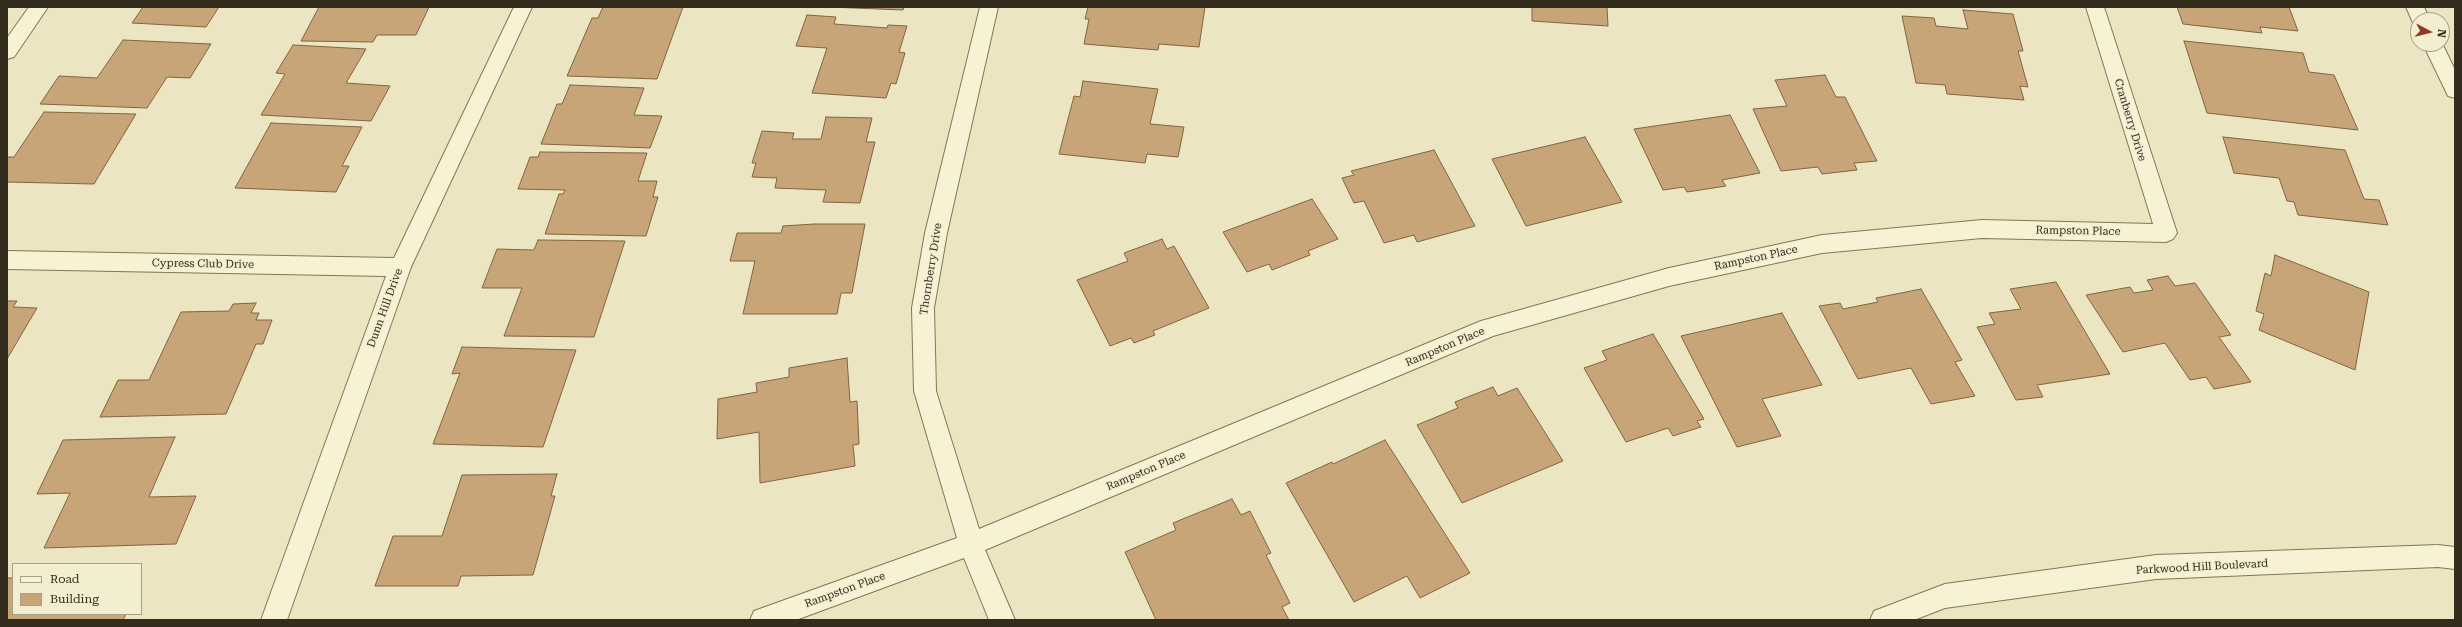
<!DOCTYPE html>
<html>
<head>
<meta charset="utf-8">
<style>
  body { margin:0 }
  #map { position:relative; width:2462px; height:627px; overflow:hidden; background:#ebe5c1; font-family:"Roboto Serif",serif }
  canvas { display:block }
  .frame { position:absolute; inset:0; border:8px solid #342c1d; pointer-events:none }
  .legend { position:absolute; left:12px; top:563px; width:130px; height:52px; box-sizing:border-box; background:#f3eed0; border:1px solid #a7a088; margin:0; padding:5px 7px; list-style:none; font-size:12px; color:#342c1d }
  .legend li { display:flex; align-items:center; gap:8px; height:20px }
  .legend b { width:20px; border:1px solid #a7a088 }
  .north { position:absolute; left:2410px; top:12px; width:40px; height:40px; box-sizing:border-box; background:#f3eed0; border:1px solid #a7a088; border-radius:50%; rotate:97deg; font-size:11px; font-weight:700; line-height:16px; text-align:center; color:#342c1d }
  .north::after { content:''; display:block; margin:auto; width:14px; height:18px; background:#8f3b2c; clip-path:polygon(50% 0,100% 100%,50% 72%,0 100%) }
</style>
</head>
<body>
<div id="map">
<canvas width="2462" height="627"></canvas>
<div class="frame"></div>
<ul class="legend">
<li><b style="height:5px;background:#f7f2d3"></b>Road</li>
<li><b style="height:11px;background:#c8a578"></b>Building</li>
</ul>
<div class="north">N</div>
</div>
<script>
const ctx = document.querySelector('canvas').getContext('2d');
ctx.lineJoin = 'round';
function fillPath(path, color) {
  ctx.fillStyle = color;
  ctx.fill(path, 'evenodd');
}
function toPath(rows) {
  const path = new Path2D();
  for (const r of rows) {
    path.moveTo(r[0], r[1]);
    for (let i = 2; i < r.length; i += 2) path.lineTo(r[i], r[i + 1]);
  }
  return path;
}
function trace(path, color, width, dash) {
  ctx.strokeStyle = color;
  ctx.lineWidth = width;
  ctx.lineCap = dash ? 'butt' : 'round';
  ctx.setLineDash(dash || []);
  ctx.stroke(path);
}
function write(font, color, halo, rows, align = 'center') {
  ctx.font = font + ' "Roboto Serif",serif';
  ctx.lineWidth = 3;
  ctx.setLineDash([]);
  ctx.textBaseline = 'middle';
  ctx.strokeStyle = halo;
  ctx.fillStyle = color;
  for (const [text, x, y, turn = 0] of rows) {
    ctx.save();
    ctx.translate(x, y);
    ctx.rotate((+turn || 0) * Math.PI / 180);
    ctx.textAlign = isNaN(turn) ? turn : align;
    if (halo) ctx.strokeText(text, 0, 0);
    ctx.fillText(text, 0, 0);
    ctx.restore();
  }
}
const building = toPath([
  [143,7,219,7,206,27,132,23,143,7],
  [319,7,429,7,416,35,377,35,373,42,301,41,319,7],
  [603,7,683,7,657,79,567,76,592,18,598,18,603,7],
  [830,7,904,7,903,10,830,7],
  [1088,7,1205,7,1199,47,1159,44,1158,50,1084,44,1089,19,1085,19,1088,7],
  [1532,7,1607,7,1608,26,1532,21,1532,7],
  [2173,7,2289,7,2298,31,2260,27,2262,33,2183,24,2177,7,2173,7],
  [1963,10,2013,14,2023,51,2018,51,2028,87,2020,86,2024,100,1947,94,1945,85,1916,83,1902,16,1934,18,1936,26,1968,29,1963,10],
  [807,15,836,17,834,24,887,28,888,25,907,26,899,52,905,53,896,84,891,83,886,98,812,93,827,48,796,46,807,15],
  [123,40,211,44,190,78,167,77,147,108,40,104,59,76,97,78,123,40],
  [2184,41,2303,53,2309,72,2334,75,2358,130,2207,113,2184,41],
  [293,45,366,49,346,83,390,86,371,121,261,115,285,74,276,73,293,45],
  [1825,75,1836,97,1845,97,1877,161,1854,163,1857,170,1822,174,1818,167,1781,171,1753,109,1787,106,1775,80,1825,75],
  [1083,81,1158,89,1150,124,1184,127,1178,157,1147,154,1145,163,1059,154,1074,96,1080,97,1083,81],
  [570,85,644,88,634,115,662,116,650,148,541,144,557,104,562,104,570,85],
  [44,112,136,114,94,184,7,182,7,157,14,157,44,112],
  [1730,115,1760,173,1722,180,1726,186,1687,192,1684,187,1663,190,1634,129,1730,115],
  [826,117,872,118,866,142,875,142,860,203,823,202,826,190,775,188,777,178,752,177,756,163,752,163,762,131,794,133,792,139,821,139,826,117],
  [271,123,362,127,342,166,349,166,336,192,235,188,271,123],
  [1585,137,1622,202,1526,226,1492,159,1585,137],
  [2223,137,2345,150,2364,199,2379,200,2388,225,2298,215,2294,202,2287,201,2279,178,2234,173,2223,137],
  [1434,150,1475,226,1417,242,1414,235,1384,243,1364,201,1354,203,1342,178,1354,175,1351,171,1434,150],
  [540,152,647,153,638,181,657,181,653,197,658,197,646,236,545,234,559,194,563,194,565,190,518,189,530,157,538,157,540,152],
  [1312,199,1338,239,1308,251,1310,255,1272,270,1269,264,1247,272,1223,232,1312,199],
  [814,224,865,224,852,293,841,293,837,314,743,314,755,261,730,261,737,233,781,233,783,226,814,224],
  [1162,239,1167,249,1174,246,1209,308,1153,331,1155,335,1134,343,1131,338,1110,346,1077,280,1128,261,1124,253,1162,239],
  [538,240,625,241,594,337,504,336,522,288,482,288,497,249,534,250,538,240],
  [2275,255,2369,292,2355,370,2259,330,2264,314,2256,311,2265,273,2271,276,2275,255],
  [2168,276,2175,286,2195,283,2231,335,2219,337,2251,382,2214,389,2206,377,2190,380,2165,343,2123,352,2086,295,2130,287,2134,293,2153,290,2147,280,2168,276],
  [2056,282,2110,374,2037,385,2043,397,2016,400,1977,327,1995,324,1989,313,2021,309,2010,289,2056,282],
  [1921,289,1962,360,1955,362,1975,396,1931,404,1911,368,1858,379,1819,306,1840,303,1843,309,1878,302,1876,298,1921,289],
  [7,301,17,301,13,307,37,308,7,359,7,301],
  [256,303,251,313,259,313,256,320,272,320,263,344,256,344,226,414,100,417,118,380,149,380,181,312,229,311,233,304,256,303],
  [1782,313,1822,385,1762,399,1781,436,1737,447,1681,336,1782,313],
  [1653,334,1704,419,1697,421,1701,427,1673,436,1668,428,1626,442,1584,368,1607,360,1602,351,1653,334],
  [462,347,576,350,543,447,433,444,460,373,452,374,462,347],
  [847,358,850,402,857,401,859,444,853,445,855,466,760,483,759,432,717,439,718,399,757,392,756,383,789,377,789,368,847,358],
  [1493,387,1498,396,1517,388,1563,461,1462,503,1417,425,1458,408,1455,402,1493,387],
  [175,437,149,497,196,496,176,544,44,548,70,493,37,494,63,440,175,437],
  [1385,440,1470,573,1420,598,1407,576,1354,602,1286,483,1332,462,1333,464,1385,440],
  [557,474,551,496,555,496,533,575,461,576,458,586,375,586,393,536,442,536,462,475,557,474],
  [1232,499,1241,515,1250,511,1271,553,1266,555,1290,603,1282,607,1289,620,1156,620,1125,552,1176,530,1173,523,1232,499],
  [7,578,13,578,13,614,126,614,123,620,7,620,7,578]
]);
fillPath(building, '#c8a578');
trace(building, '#816440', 1);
const minor = toPath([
  [29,7,48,7,14,57,7,59,7,38,29,7],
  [514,7,532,7,411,267,287,620,261,620,386,276,7,269,7,251,394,258,514,7],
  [980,7,998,7,947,233,934,308,936,391,979,529,1481,321,1669,268,1822,235,1982,220,2153,224,2086,7,2104,7,2177,233,2173,239,2166,242,1982,238,1822,253,1669,286,1493,336,985,550,1015,620,989,620,964,558,796,620,750,620,754,611,957,538,914,391,912,308,925,233,980,7],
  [2406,7,2424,7,2430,20,2418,20,2418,26,2414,25,2406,7],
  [2442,43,2455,70,2455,98,2448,96,2423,44,2442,43],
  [2438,545,2455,547,2455,569,2438,567,2156,579,1945,608,1914,620,1870,620,1874,611,1945,584,2156,555,2438,545]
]);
trace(minor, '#837659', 2);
fillPath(minor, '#f7f2d3');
write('11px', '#342c1d', '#f3eed0', [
  ["Cranberry Drive",2130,120,73],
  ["Rampston Place",2078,231,1],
  ["Rampston Place",1756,258,-12],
  ["Cypress Club Drive",203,264,1],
  ["Thornberry Drive",931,269,-81],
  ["Dunn Hill Drive",385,308,-70],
  ["Rampston Place",1445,347,-23],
  ["Rampston Place",1146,471,-23],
  ["Parkwood Hill Boulevard",2202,567,-3],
  ["Rampston Place",845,590,-20]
]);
</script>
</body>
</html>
